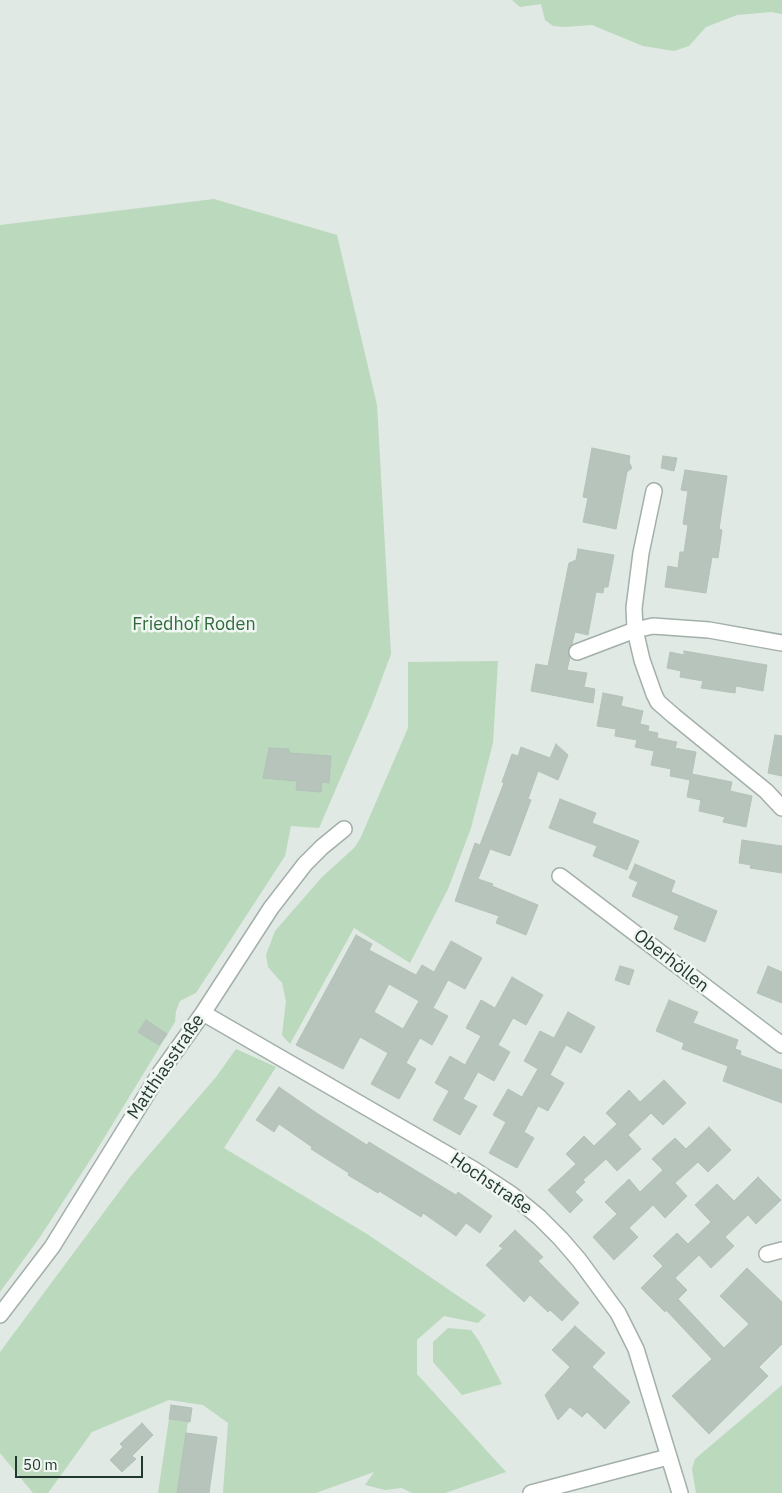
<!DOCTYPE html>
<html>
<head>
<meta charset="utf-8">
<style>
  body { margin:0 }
  #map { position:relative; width:782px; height:1493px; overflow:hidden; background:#e0e9e3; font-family:"IBM Plex Sans",sans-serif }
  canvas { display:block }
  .scale { position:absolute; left:15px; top:1456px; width:128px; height:22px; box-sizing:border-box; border:2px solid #22382e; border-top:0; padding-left:6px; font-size:15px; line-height:18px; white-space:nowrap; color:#22382e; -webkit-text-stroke:4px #f0f6f2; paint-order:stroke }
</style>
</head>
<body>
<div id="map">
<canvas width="782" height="1493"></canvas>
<div class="scale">50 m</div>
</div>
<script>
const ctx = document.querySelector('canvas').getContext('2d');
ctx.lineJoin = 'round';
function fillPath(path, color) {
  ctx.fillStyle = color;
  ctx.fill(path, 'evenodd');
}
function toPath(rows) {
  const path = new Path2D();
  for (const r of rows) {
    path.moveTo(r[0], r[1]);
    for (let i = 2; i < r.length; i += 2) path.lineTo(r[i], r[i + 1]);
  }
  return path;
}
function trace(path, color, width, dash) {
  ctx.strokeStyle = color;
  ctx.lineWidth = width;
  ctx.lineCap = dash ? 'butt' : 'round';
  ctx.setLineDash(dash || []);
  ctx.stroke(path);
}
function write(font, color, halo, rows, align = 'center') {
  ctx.font = font + ' "IBM Plex Sans",sans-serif';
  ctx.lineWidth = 5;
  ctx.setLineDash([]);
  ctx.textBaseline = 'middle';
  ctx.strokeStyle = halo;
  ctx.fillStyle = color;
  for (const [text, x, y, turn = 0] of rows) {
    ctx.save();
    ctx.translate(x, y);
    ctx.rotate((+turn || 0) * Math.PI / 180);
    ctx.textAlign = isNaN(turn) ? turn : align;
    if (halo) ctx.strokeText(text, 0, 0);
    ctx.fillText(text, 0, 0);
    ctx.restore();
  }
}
fillPath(toPath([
  [512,0,782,0,782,14,771,12,737,15,706,27,689,46,674,51,643,46,592,25,565,27,553,26,545,20,541,4,520,7],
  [214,199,337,235,377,405,391,654,372,705,319,828,291,826,285,856,196,993,180,1001,176,1011,175,1022,98,1148,40,1237,0,1292,0,225],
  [498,661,493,743,471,828,448,889,410,963,354,928,290,1044,282,1035,286,1001,282,983,268,967,266,955,275,931,322,877,354,848,360,839,408,728,408,662],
  [236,1049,276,1067,224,1148,367,1234,486,1315,478,1323,444,1316,417,1340,417,1374,506,1472,445,1493,412,1493,402,1488,385,1490,365,1485,374,1472,316,1493,223,1493,228,1423,203,1405,169,1400,92,1432,48,1493,33,1493,0,1453,0,1352,130,1177,216,1077],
  [448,1328,471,1330,479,1341,502,1384,462,1395,433,1362,433,1342],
  [782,1385,782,1493,696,1493,692,1469,695,1459],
  [169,1419,188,1422,177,1493,158,1493]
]), '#bbd9bd');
const building = toPath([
  [592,448,630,456,629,462,632,468,627,472,616,529,583,522,588,498,583,497,592,448],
  [663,456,677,458,674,471,661,468,663,456],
  [685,470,727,476,719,529,722,530,718,558,712,557,706,593,665,587,668,566,678,568,680,552,684,552,688,525,683,524,688,491,681,490,685,470],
  [578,549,614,555,608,587,604,587,603,593,596,592,588,635,575,632,572,644,568,651,570,657,567,670,587,673,584,687,595,689,593,703,531,691,536,664,548,666,569,563,576,560,578,549],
  [684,651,767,665,763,691,736,686,735,693,701,688,703,681,680,677,681,671,667,668,670,652,684,655,684,651],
  [603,693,623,697,621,706,643,711,640,724,649,726,648,731,658,733,657,738,677,742,675,748,696,752,692,774,732,782,730,791,752,796,746,827,723,822,725,817,699,811,701,800,687,797,690,780,670,776,671,769,651,765,654,751,635,747,637,740,615,736,616,729,597,726,603,693],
  [775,735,782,736,782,776,768,773,775,735],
  [556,744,568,755,558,780,538,771,528,799,531,800,510,856,490,849,478,879,493,884,492,886,538,905,526,935,496,923,499,916,455,901,475,843,480,845,504,783,502,782,512,754,518,756,521,747,550,758,556,744],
  [269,748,289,749,289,753,331,756,329,783,322,782,321,792,296,790,297,781,263,778,269,748],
  [560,799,596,813,592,823,639,841,627,870,593,856,597,846,549,828,560,799],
  [742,840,782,846,782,873,750,868,751,865,739,863,742,840],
  [635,864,675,881,671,892,717,911,705,942,674,929,679,916,632,896,638,882,629,878,635,864],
  [356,935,372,944,369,950,416,975,422,965,434,972,451,941,482,958,465,989,448,980,433,1008,448,1016,432,1045,420,1038,406,1063,416,1069,399,1099,371,1084,388,1053,360,1037,343,1069,296,1045,356,935],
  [389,984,419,1001,403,1029,374,1012,389,984],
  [620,966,634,970,629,985,615,980,620,966],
  [768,966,782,972,782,1003,757,993,768,966],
  [512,977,543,995,526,1025,513,1018,498,1045,510,1052,494,1081,478,1072,463,1099,477,1106,460,1135,433,1120,449,1091,435,1083,450,1056,465,1065,481,1036,466,1028,481,1000,495,1008,512,977],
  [669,1000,698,1012,693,1023,738,1040,735,1049,741,1051,740,1055,782,1070,782,1103,723,1081,728,1066,682,1049,684,1043,656,1031,669,1000],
  [568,1012,595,1027,581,1053,566,1045,550,1075,564,1083,548,1111,538,1106,524,1132,534,1138,517,1168,489,1153,506,1122,493,1115,508,1089,522,1097,538,1069,524,1061,540,1031,554,1038,568,1012],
  [146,1020,167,1034,159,1045,138,1032,146,1020],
  [664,1080,686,1103,663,1125,651,1113,628,1135,641,1149,617,1171,606,1159,583,1180,585,1182,575,1192,583,1200,570,1213,548,1190,576,1164,566,1154,584,1136,594,1146,617,1124,606,1113,629,1090,640,1102,664,1080],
  [279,1087,318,1114,367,1145,369,1142,456,1195,458,1192,492,1216,480,1233,466,1223,456,1236,423,1213,421,1217,379,1191,378,1193,348,1175,349,1173,311,1149,312,1147,279,1124,274,1132,256,1120,279,1087],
  [709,1127,731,1150,708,1172,698,1162,675,1183,687,1196,665,1218,653,1205,629,1228,638,1237,614,1260,593,1237,617,1214,605,1202,629,1179,640,1192,663,1170,652,1159,675,1138,686,1149,709,1127],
  [758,1177,781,1200,756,1224,748,1215,725,1237,734,1246,711,1268,699,1255,675,1278,687,1290,678,1299,724,1348,749,1324,720,1296,747,1268,782,1302,782,1344,759,1367,768,1376,709,1434,672,1396,712,1359,666,1310,665,1312,641,1288,663,1266,653,1256,677,1233,688,1244,711,1222,695,1205,717,1184,734,1201,758,1177],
  [515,1230,543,1257,538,1261,579,1303,562,1321,550,1310,548,1312,530,1295,524,1302,486,1265,503,1248,499,1246,515,1230],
  [575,1326,605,1353,592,1367,630,1402,605,1429,587,1412,582,1417,570,1407,558,1420,545,1395,570,1367,552,1350,575,1326],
  [171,1405,192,1408,190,1422,169,1419,171,1405],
  [142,1423,153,1435,132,1456,136,1459,122,1472,110,1460,123,1447,120,1444,142,1423],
  [186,1433,217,1437,209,1493,177,1493,186,1433]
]);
fillPath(building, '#b6c4bc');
trace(building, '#b3c2b9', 1);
const minor = toPath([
  [654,491,641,553,634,608,635,630,642,660,654,694,658,702,674,716,766,791,782,808],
  [577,652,635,630,653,626,709,630,782,643],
  [560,876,782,1045],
  [203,1013,473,1169,511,1194,539,1217,561,1239,579,1260,618,1313,636,1349,680,1493],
  [767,1254,782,1250],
  [0,1315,52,1247,160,1073,203,1013,271,908,305,864,322,847,344,829],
  [531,1493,668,1457]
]);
trace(minor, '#a3b0a9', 18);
trace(minor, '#fff', 15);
write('18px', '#316b3d', '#f0f6f2', [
  ["Friedhof Roden",194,625]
]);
write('18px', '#22382e', '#f0f6f2', [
  ["Oberhöllen",671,961,38],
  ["Matthiasstraße",166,1067,-56],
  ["Hochstraße",491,1184,34]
]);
</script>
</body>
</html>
